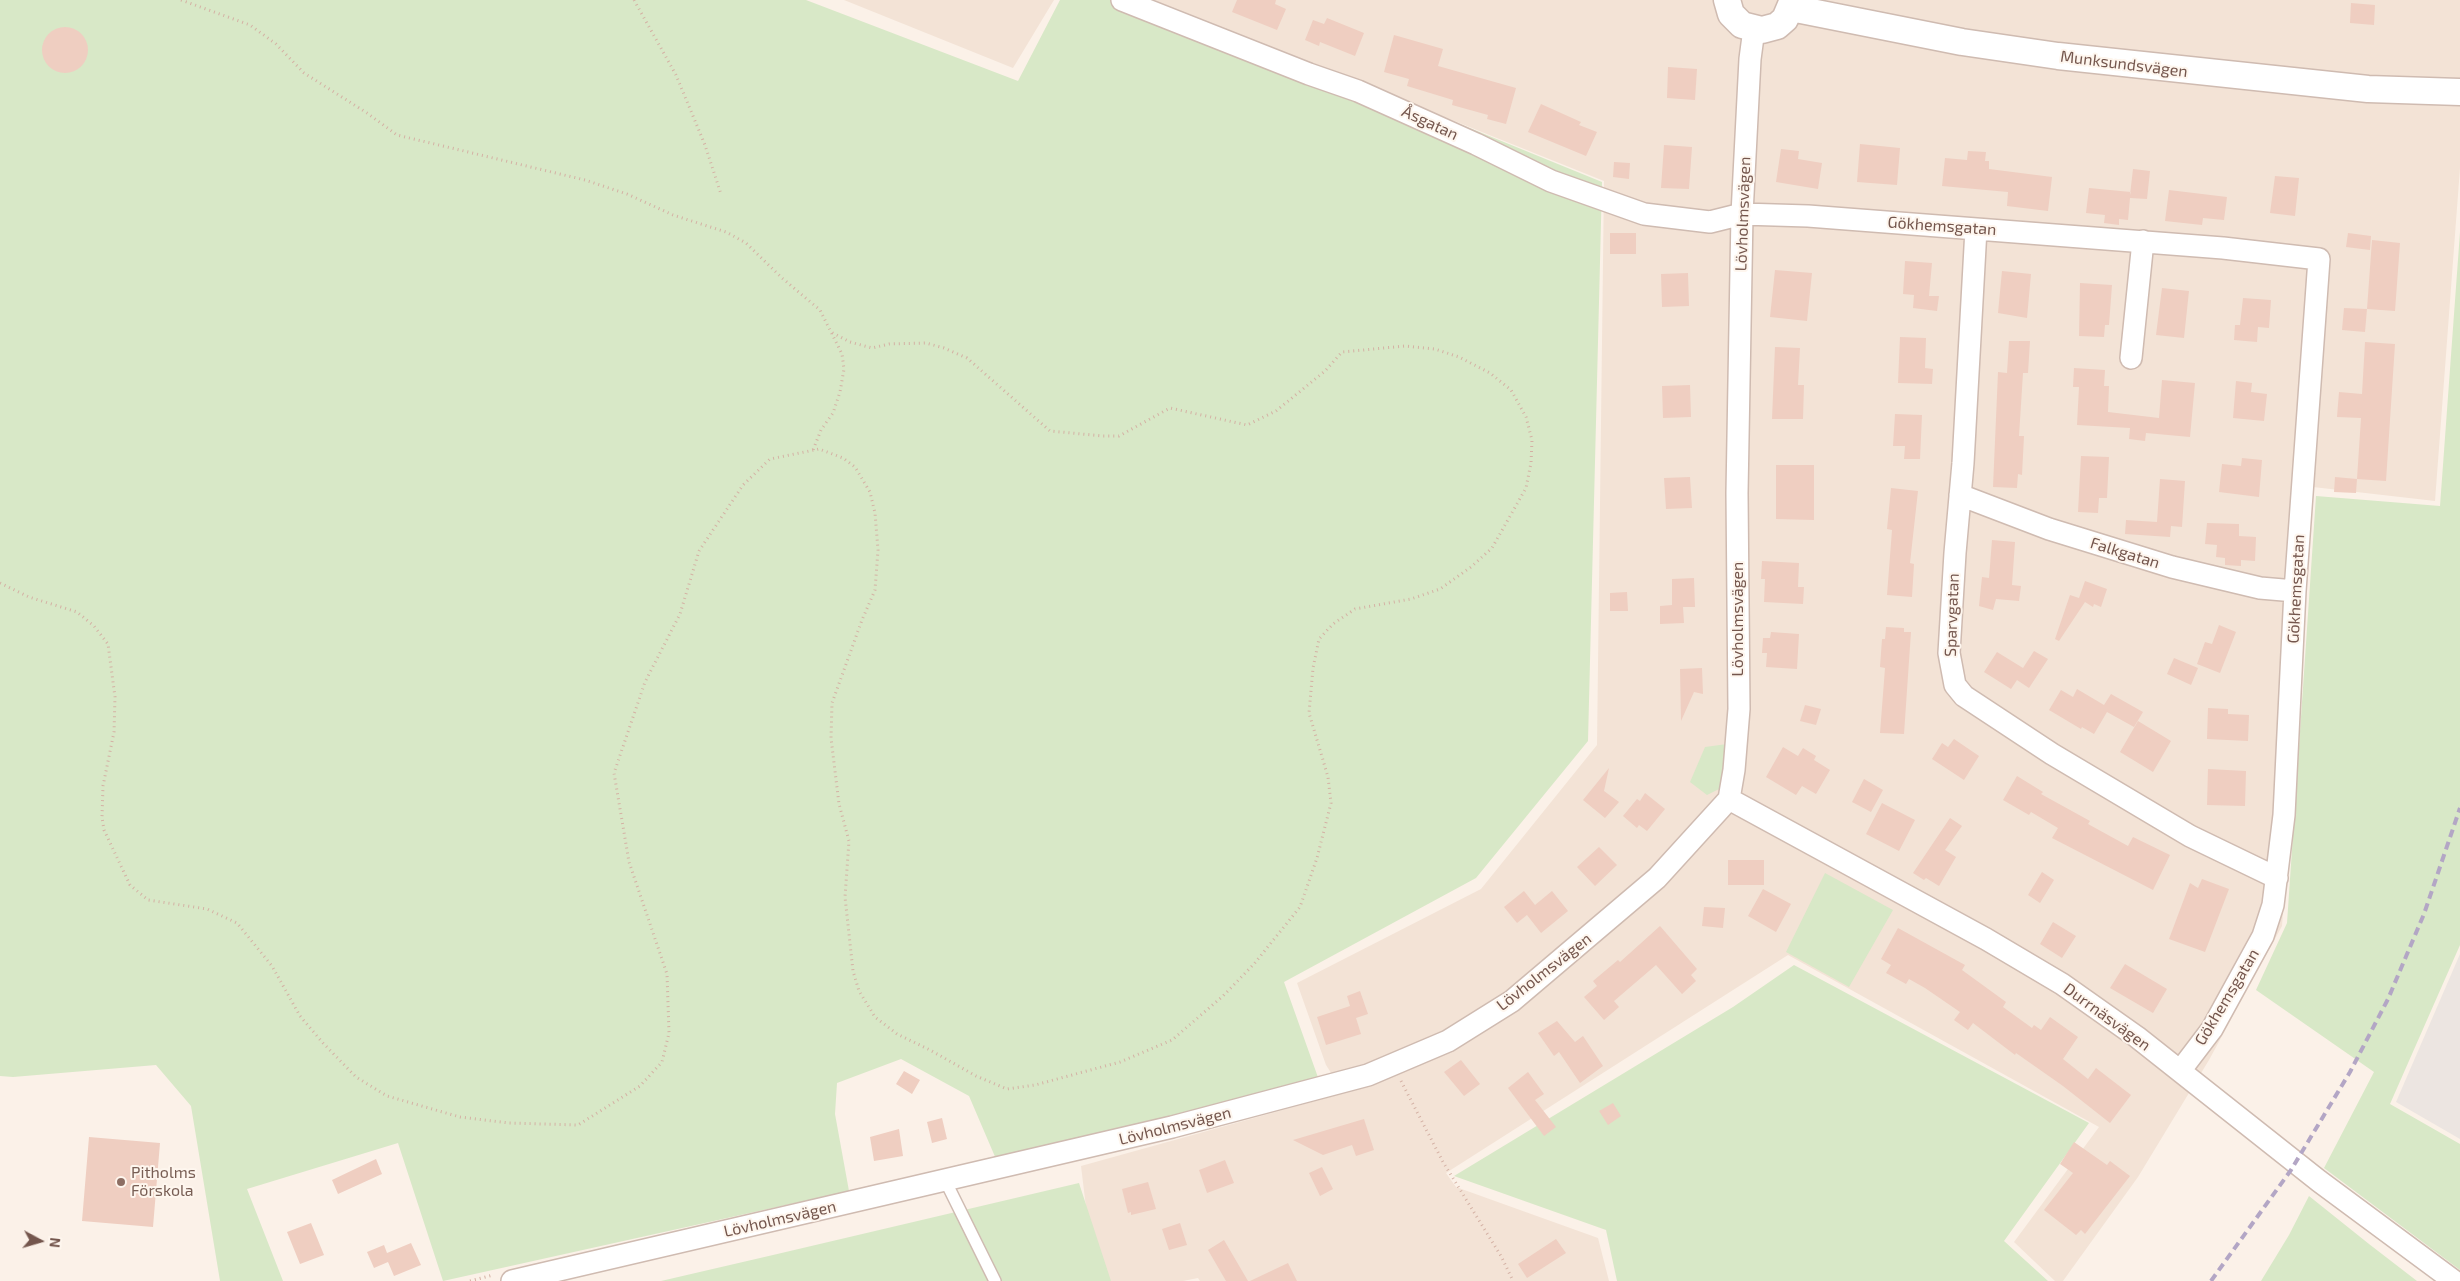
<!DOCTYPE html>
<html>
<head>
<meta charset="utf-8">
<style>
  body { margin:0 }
  #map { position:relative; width:2460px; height:1281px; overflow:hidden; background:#fbf1e8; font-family:"Exo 2",sans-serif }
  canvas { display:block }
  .north { position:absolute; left:15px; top:1216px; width:50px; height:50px; -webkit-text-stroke:4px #fef6ee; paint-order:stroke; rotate:96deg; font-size:14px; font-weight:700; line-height:20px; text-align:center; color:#74564d }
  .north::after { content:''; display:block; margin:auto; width:18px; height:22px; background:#74564d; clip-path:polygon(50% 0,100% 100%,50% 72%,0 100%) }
</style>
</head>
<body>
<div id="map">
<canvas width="2460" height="1281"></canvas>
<div class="north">N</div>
</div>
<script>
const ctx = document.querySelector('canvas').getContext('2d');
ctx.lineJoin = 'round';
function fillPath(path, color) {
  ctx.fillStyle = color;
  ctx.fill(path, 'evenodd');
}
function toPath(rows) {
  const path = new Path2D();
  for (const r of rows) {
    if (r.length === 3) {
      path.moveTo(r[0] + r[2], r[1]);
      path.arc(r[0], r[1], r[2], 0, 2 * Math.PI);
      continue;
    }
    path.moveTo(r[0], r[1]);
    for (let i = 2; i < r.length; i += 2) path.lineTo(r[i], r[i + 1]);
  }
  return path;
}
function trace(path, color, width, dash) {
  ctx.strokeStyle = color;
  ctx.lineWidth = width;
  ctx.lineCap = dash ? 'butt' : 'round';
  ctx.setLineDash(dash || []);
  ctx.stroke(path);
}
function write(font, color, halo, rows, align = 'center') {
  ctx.font = font + ' "Exo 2",sans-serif';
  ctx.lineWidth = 4;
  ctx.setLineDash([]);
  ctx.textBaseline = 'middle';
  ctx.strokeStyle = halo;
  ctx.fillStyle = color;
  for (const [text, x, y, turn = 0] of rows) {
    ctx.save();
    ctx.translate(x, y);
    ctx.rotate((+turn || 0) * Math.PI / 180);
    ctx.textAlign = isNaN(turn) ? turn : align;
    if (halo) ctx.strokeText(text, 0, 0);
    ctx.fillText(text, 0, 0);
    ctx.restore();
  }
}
fillPath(toPath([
  [844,0,1054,0,1013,68],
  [1153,0,2460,0,2460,168,2435,501,2313,487,2282,926,2209,1060,2138,1177,2063,1281,2055,1281,2014,1242,2099,1127,1788,955,1446,1173,1456,1187,1598,1238,1609,1281,1200,1281,1198,1278,1183,1281,1095,1281,1081,1166,1344,1093,1326,1065,1297,983,1481,889,1597,745,1604,181]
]), '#f3e3d6');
fillPath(toPath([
  [2460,954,2460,1139,2396,1102]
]), '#ece5e1');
fillPath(toPath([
  [0,0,806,0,1018,81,1060,0,1139,0,1342,76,1602,182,1588,741,1476,878,1284,982,1325,1097,1002,1173,969,1096,901,1059,837,1083,835,1114,849,1191,443,1281,398,1143,247,1189,283,1281,220,1281,191,1106,156,1065,13,1077,0,1076],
  [2460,232,2460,945,2390,1104,2460,1144,2460,1270,2324,1168,2374,1072,2256,990,2287,923,2316,496,2440,506],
  [1727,744,1725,775,1719,789,1707,795,1690,782,1705,747],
  [1825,873,1893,910,1849,987,1786,952],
  [1794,965,2089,1123,2004,1241,2048,1281,1617,1281,1606,1230,1454,1176,1733,1007],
  [1079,1183,1111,1281,661,1281,773,1255],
  [2309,1196,2369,1244,2417,1281,2261,1281,2289,1235]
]), '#d8e8c7');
fillPath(toPath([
  [1237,0,1276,0,1275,4,1286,9,1277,30,1232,12],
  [2351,3,2375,5,2374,25,2350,23],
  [1327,18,1364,33,1355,56,1320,42,1319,46,1305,40,1313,20,1324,24],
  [65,50,23],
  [1394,35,1443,49,1438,66,1516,88,1506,124,1487,119,1488,115,1452,105,1453,100,1407,86,1409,79,1384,72],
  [1668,67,1697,69,1695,100,1667,98],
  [1541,104,1581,122,1579,125,1597,132,1586,156,1528,132],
  [1860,144,1900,148,1897,185,1857,182],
  [1664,145,1692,147,1689,189,1661,188],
  [1781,149,1799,151,1798,159,1822,163,1818,189,1776,182],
  [1968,151,1986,152,1985,161,1989,161,1989,169,2052,177,2048,211,2007,206,2008,192,1942,186,1945,158,1967,160],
  [1614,162,1630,163,1629,179,1613,177],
  [2133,169,2150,171,2147,199,2130,198,2128,220,2119,219,2119,225,2104,223,2105,215,2086,213,2089,188,2131,192,2130,195],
  [2275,176,2299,178,2295,216,2270,213],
  [2169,190,2227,197,2224,220,2203,218,2202,225,2165,221],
  [1610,233,1636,233,1636,254,1610,254],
  [2348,233,2371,236,2370,250,2346,247],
  [2372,240,2400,243,2395,311,2367,309],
  [1905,261,1932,263,1929,296,1939,296,1937,311,1913,308,1914,295,1903,294],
  [1775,270,1812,273,1807,321,1770,317],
  [2002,271,2031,274,2027,318,1998,313],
  [1688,273,1689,306,1662,307,1661,274],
  [2080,283,2112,285,2109,325,2105,325,2104,337,2079,336],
  [2162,288,2189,291,2184,338,2156,335],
  [2243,298,2271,300,2269,328,2258,327,2257,342,2234,340,2235,325,2240,325],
  [2344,308,2367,309,2365,332,2342,330],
  [1900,337,1926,338,1925,368,1933,369,1932,384,1898,383],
  [2009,341,2030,341,2028,373,2023,373,2019,436,2024,436,2022,475,2018,474,2017,488,1993,487,1998,372,2007,373],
  [2365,342,2395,344,2386,481,2357,479,2361,418,2337,417,2339,392,2362,394],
  [1775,347,1800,348,1798,385,1804,385,1803,419,1772,419],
  [2074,368,2105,370,2104,386,2109,386,2108,412,2159,418,2162,380,2195,383,2190,437,2146,433,2145,441,2129,439,2130,428,2077,425,2079,387,2073,387],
  [2236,381,2252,383,2251,392,2267,394,2264,421,2233,418],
  [1690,385,1691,417,1663,418,1662,386],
  [1895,414,1922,415,1920,459,1904,459,1905,446,1893,446],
  [2081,456,2109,457,2107,498,2099,498,2098,513,2078,512],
  [2242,458,2262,460,2259,497,2219,492,2222,464,2241,466],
  [1776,465,1814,465,1814,520,1776,519],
  [1690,477,1692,508,1666,509,1664,478],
  [2335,477,2357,479,2356,493,2334,492],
  [2160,479,2185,481,2182,527,2171,526,2170,537,2125,534,2126,520,2157,522],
  [1891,488,1918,491,1910,563,1914,564,1912,597,1887,595,1892,530,1887,529],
  [2207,523,2239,524,2239,536,2256,537,2255,561,2241,560,2241,566,2225,565,2225,558,2216,557,2217,545,2205,544],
  [1992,540,2015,542,2012,585,2021,586,2019,601,1996,599,1993,610,1979,606,1982,577,1989,578],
  [1762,561,1799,563,1798,587,1804,587,1803,604,1764,602,1765,579,1761,579],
  [1694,578,1695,607,1683,607,1684,623,1660,624,1660,606,1672,605,1672,579],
  [2085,581,2107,589,2101,607,2094,604,2093,607,2085,602,2059,641,2055,639,2070,595,2079,598],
  [1627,592,1628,611,1610,611,1610,593],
  [2219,625,2236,632,2220,673,2197,664,2205,642,2212,644],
  [1886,627,1904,628,1904,632,1911,632,1904,734,1880,733,1885,668,1880,667,1882,639,1885,639],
  [1771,632,1799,634,1797,669,1766,667,1767,653,1762,653,1763,638,1770,638],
  [2034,651,2048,659,2029,688,2017,680,2011,689,1984,672,1997,652,2023,668],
  [2174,658,2198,668,2191,685,2167,674],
  [1702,668,1703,694,1694,692,1681,721,1680,669],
  [2077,689,2104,705,2111,694,2143,712,2134,727,2107,712,2094,734,2082,727,2081,729,2049,710,2061,690,2073,697],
  [1805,705,1821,709,1816,725,1800,721],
  [2208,708,2228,709,2228,714,2249,715,2248,741,2207,739],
  [2138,721,2171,741,2153,772,2120,752],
  [1954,739,1979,756,1964,780,1932,759,1942,743,1948,747],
  [1783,747,1798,756,1803,748,1816,756,1814,760,1830,770,1816,794,1802,786,1796,795,1766,777],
  [1609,768,1604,791,1619,802,1605,818,1583,800],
  [2208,769,2246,771,2245,806,2207,805],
  [2017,776,2043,792,2041,794,2090,821,2088,824,2128,846,2133,837,2170,855,2153,890,2052,838,2058,828,2031,812,2029,815,2003,800],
  [1864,779,1883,790,1871,812,1852,802],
  [1645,793,1665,809,1647,831,1639,825,1637,828,1623,816,1637,799,1640,801],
  [1882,803,1915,820,1899,851,1866,834],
  [1950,818,1962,826,1945,850,1956,857,1939,886,1926,878,1924,880,1913,873],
  [1599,847,1617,865,1595,886,1577,867],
  [1728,860,1764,860,1764,885,1728,885],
  [2042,872,2054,880,2040,903,2028,895],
  [2202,879,2229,889,2205,952,2169,939,2190,883,2198,888],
  [1763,889,1791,904,1776,932,1748,916],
  [1524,891,1535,905,1552,891,1568,911,1541,933,1527,915,1517,923,1504,907],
  [1704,907,1725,908,1723,928,1702,926],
  [2053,922,2076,936,2062,958,2040,944],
  [1660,926,1697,969,1691,975,1696,981,1682,994,1656,965,1614,1001,1619,1007,1604,1020,1584,997,1597,986,1593,981,1618,960,1620,962],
  [1898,928,1965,965,1962,970,2006,1002,2003,1007,2032,1028,2034,1025,2041,1030,2050,1017,2078,1037,2063,1059,2088,1079,2096,1068,2131,1095,2110,1123,2063,1086,2016,1053,2015,1055,1973,1023,1968,1030,1954,1020,1960,1012,1925,988,1909,979,1906,984,1886,973,1891,965,1881,959],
  [2125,964,2167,989,2153,1013,2110,988],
  [1360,991,1368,1014,1356,1018,1361,1034,1326,1045,1317,1017,1350,1006,1347,996],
  [1557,1021,1575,1042,1583,1036,1603,1066,1580,1083,1559,1052,1554,1056,1538,1033],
  [1461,1060,1480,1084,1464,1096,1444,1072],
  [904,1071,920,1080,912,1094,896,1084],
  [1528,1072,1544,1094,1535,1100,1556,1127,1544,1136,1508,1088],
  [1613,1103,1621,1116,1608,1125,1599,1111],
  [942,1118,947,1139,932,1143,927,1122],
  [1364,1119,1374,1150,1356,1156,1352,1145,1323,1155,1293,1140],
  [899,1129,903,1156,874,1161,870,1137],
  [89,1137,160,1143,153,1227,82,1221],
  [2074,1142,2107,1165,2110,1161,2130,1176,2085,1234,2081,1230,2076,1235,2044,1210,2073,1173,2060,1164],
  [376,1159,382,1174,338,1194,332,1180],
  [1225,1160,1234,1183,1207,1193,1199,1170],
  [1322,1167,1333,1189,1320,1196,1309,1173],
  [1148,1182,1156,1209,1131,1215,1131,1212,1128,1213,1122,1189],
  [311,1223,324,1255,300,1264,287,1232],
  [1180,1223,1187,1245,1169,1250,1162,1229],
  [1556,1239,1566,1253,1527,1278,1518,1264],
  [1224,1240,1248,1281,1226,1281,1208,1250],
  [411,1243,421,1265,394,1276,388,1262,374,1268,367,1252,384,1245,387,1253],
  [1288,1263,1297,1281,1250,1281]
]), '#efcec1');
const service = toPath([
  [945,1180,995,1281]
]);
const minor = toPath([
  [1122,0,1309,74,1358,91,1476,144,1551,181,1644,214,1710,222,1742,214,1808,216,2223,248,2319,259,2295,591,2284,815,2273,905,2263,936,2212,1029,2180,1071],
  [1976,229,1963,463,1955,553,1949,653,1955,685,1964,696,2052,754,2190,836,2277,878],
  [2131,358,2143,241],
  [1960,495,2049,529,2172,567,2260,588,2295,591],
  [1729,799,1986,939,2062,984,2137,1037,2319,1181,2454,1281],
  [512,1281,1172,1127,1368,1075,1448,1041,1512,1001,1657,878,1729,799,1734,770,1739,709,1737,493,1742,214,1750,59,1754,29]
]);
const tertiary = toPath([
  [1727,0,1731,14,1742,25,1762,30,1777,26,1785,19,1793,0],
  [1791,8,1962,42,2058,56,2368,89,2460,92]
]);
trace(service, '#cfbbb1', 14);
trace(minor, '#cfbbb1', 24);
trace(tertiary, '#cfbbb1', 29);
trace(toPath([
  [181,0,250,25,276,44,304,73,367,113,397,135,585,180,627,194,673,215,726,232,746,243,782,278,820,310,842,354,844,369,840,392,833,413,821,430,813,450],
  [634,0,676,75,705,145,721,194],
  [0,583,29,597,77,612,94,626,108,644,115,697,114,732,103,786,102,817,104,830,130,885,148,900,207,909,237,923,272,966,300,1016,323,1043,356,1077,387,1096,460,1117,509,1123,578,1125,640,1086,662,1062,669,1033,667,974,629,862,614,773,645,682,680,614,699,551,743,485,770,459,819,449,843,458,855,467,870,492,875,513,878,550,875,590,862,620,832,703,831,738,839,804,849,841,845,897,853,971,859,991,875,1017,897,1034,930,1050,976,1076,1007,1089,1035,1085,1120,1062,1172,1040,1223,996,1254,964,1300,907,1317,858,1331,803,1328,777,1309,713,1313,668,1319,639,1333,624,1355,609,1411,599,1440,589,1471,567,1492,548,1526,488,1531,463,1532,440,1526,417,1511,390,1490,373,1459,357,1435,349,1405,346,1342,352,1325,371,1276,411,1247,425,1170,408,1119,436,1103,436,1050,431,967,358,944,348,926,343,889,344,872,348,850,342,829,331],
  [1401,1081,1443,1162,1501,1256,1513,1281],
  [470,1281,493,1275]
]), '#d4b1a4', 3, [1, 4]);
trace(service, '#fff', 11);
trace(minor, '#fff', 21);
trace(tertiary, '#fff', 26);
trace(toPath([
  [2211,1281,2291,1170,2350,1072,2388,999,2424,914,2460,808]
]), '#b3a6c5', 4, [8, 5]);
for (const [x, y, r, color] of [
  [121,1182,5,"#8d6e63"]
]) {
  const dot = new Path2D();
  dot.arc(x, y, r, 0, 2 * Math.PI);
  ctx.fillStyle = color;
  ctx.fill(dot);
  trace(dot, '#fef6ee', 2);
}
write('16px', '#74564d', '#fef6ee', [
  ["Munksundsvägen",2124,64,7],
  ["Åsgatan",1430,123,25],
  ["Lövholmsvägen",1743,214,-88],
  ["Gökhemsgatan",1942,226,4],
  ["Falkgatan",2125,553,17],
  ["Gökhemsgatan",2296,589,-87],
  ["Sparvgatan",1952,615,-88],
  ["Lövholmsvägen",1738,619,-90],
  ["Lövholmsvägen",1544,972,-38],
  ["Gökhemsgatan",2227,997,-59],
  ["Durrnäsvägen",2107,1017,36],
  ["Lövholmsvägen",1175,1126,-14],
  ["Lövholmsvägen",780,1219,-13]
]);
write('16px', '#785e54', '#fef6ee', [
  ["Pitholms",131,1173],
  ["Förskola",131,1191]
], 'left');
</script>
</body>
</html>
